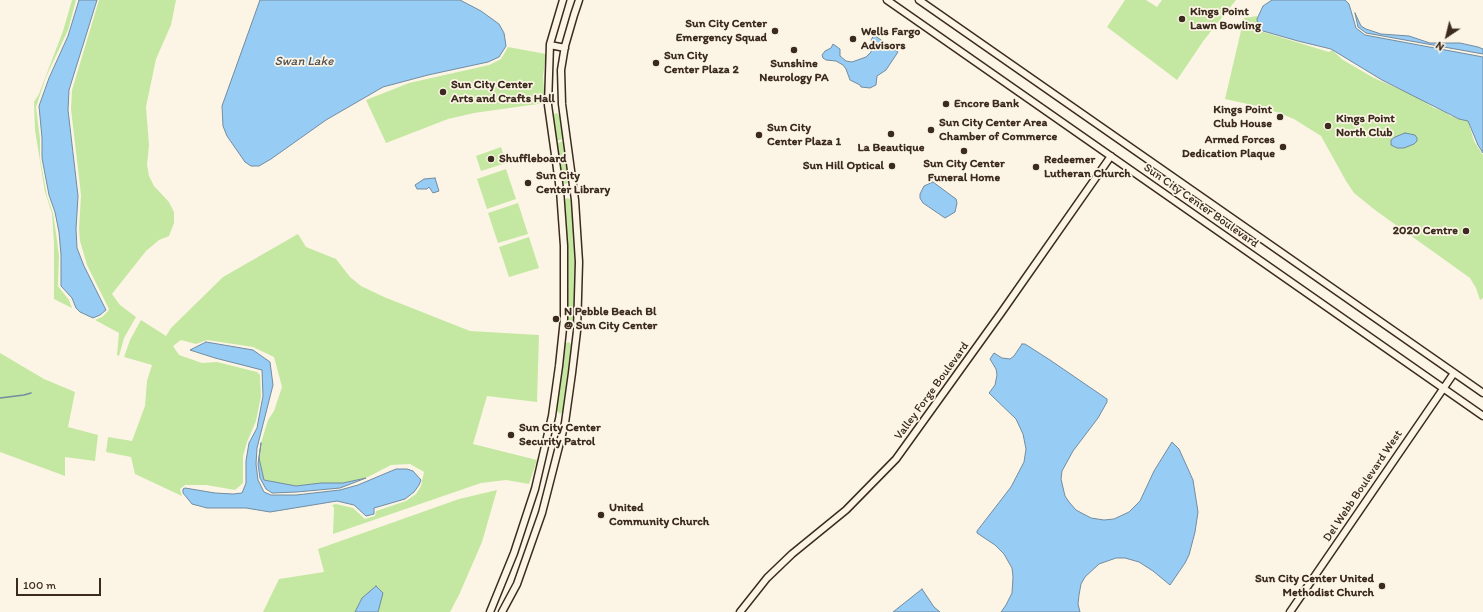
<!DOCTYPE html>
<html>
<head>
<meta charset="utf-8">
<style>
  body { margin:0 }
  #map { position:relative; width:1483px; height:612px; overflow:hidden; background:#fcf5e5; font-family:Itim,sans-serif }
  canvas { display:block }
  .north { position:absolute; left:1427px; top:16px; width:40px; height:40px; -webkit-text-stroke:3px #fcf5e5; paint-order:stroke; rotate:215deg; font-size:11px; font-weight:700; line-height:16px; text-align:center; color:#3b2a1e }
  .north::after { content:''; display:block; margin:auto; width:14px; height:18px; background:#3b2a1e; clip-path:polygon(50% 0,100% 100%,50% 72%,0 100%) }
  .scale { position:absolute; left:16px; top:578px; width:85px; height:18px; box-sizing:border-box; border:2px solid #3b2a1e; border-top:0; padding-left:5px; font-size:12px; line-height:14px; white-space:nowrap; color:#3b2a1e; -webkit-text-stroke:3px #fcf5e5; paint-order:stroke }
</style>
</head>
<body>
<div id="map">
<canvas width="1483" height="612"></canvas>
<div class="north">N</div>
<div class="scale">100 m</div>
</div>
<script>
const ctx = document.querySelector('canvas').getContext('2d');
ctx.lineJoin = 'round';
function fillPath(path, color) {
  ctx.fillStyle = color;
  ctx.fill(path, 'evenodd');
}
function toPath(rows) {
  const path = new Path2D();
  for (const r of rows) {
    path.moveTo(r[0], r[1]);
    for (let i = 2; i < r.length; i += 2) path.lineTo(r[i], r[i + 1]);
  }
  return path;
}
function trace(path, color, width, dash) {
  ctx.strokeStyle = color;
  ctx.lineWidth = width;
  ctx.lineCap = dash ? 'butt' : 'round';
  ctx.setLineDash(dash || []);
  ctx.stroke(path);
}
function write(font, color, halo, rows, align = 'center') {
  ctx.font = font + ' Itim,sans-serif';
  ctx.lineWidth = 3.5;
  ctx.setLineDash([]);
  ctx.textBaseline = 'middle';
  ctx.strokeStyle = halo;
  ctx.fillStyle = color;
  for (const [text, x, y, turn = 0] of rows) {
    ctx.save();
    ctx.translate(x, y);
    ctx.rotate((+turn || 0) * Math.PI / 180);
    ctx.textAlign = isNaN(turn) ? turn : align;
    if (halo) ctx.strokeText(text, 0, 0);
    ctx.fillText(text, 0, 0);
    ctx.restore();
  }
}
fillPath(toPath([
  [72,0,76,0,68,30,46,77,36,107,40,139,40,158,47,196,53,213,56,233,59,256,58,286,69,300,72,308,54,299,54,244,52,213,45,192,44,186,35,130,34,102,39,94,63,31],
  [99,0,176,0,171,25,156,59,146,107,149,145,147,165,149,176,154,186,169,202,174,212,174,223,169,236,159,240,146,251,112,294,120,305,136,317,124,338,119,356,117,355,119,333,95,320,102,317,108,311,109,309,87,265,80,241,79,229,81,195,71,109,72,90],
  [1125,0,1146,0,1157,7,1162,0,1236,0,1204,40,1177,80,1107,27],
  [1257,16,1257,25,1260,31,1329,52,1332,50,1343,60,1374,78,1417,97,1434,108,1445,112,1450,116,1468,121,1474,141,1483,155,1483,298,1480,300,1476,288,1470,278,1375,210,1354,193,1346,181,1321,136,1294,119,1284,115,1266,108,1225,99,1244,18],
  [508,47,546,54,543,76,545,103,474,113,448,119,386,143,366,100,409,83,489,65,501,59],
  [557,113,560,116,564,139,556,141,553,117,554,114],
  [564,141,570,182,565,184,562,181,557,143],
  [501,147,506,163,481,171,476,156],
  [506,169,516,199,487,209,477,179],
  [568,198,572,201,575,263,574,325,570,328,566,324,567,263,564,202,565,199],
  [518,203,528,234,498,243,488,213],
  [298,234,306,247,336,259,350,277,361,286,384,297,470,331,539,335,537,402,487,396,473,444,537,460,529,484,506,480,481,483,333,534,334,508,332,505,336,504,353,508,365,519,375,516,376,511,406,501,416,494,421,486,424,472,410,464,391,465,366,478,343,483,321,483,296,486,264,480,259,458,261,443,268,420,274,411,282,387,274,357,253,347,207,340,196,344,181,340,173,346,179,355,202,363,217,362,257,372,260,375,261,396,256,421,247,442,243,456,243,483,235,490,206,485,185,485,180,489,182,496,135,474,131,457,106,452,108,437,132,441,145,406,147,381,152,365,124,357,130,340,141,320,166,336,171,328,223,277],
  [529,237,539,268,509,277,499,247],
  [569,342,572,345,571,363,564,411,560,414,556,410,564,346,566,343],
  [0,353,44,379,75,392,68,427,98,435,95,461,65,457,65,476,0,452],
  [497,490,482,542,459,595,450,612,263,612,279,579,324,572,318,549,459,499]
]), '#c4e8a2');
const water = toPath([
  [79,0,97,0,69,90,68,110,78,196,76,229,77,248,84,266,106,310,100,315,93,318,80,312,76,308,72,298,61,286,61,255,59,232,55,212,49,195,42,158,42,138,39,106,49,78,68,36,79,0],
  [260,0,460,0,481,11,499,24,504,33,506,46,499,57,488,62,428,75,383,87,326,120,271,159,259,166,251,166,245,162,227,136,223,126,222,106,260,0],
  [1272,0,1345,0,1349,4,1356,28,1365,35,1483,57,1483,153,1478,145,1468,121,1459,119,1382,80,1331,49,1298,41,1263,31,1258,26,1257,19,1263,6,1272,0],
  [1355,13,1361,26,1366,29,1381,34,1409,36,1430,43,1460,43,1478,47,1483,49,1483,54,1366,33,1358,27,1355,13],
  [874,35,898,52,886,70,877,76,876,85,870,88,861,87,860,85,850,80,846,69,843,65,836,61,826,60,823,58,822,55,825,51,831,48,833,44,840,49,840,56,846,61,852,62,866,57,871,52,873,44,871,40,874,35],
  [1405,133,1415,135,1417,138,1417,141,1414,144,1404,148,1397,148,1391,145,1391,140,1395,137,1405,133],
  [435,178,439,191,433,193,429,187,427,189,417,189,415,185,424,179,435,178],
  [933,182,956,199,957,203,955,212,945,218,923,203,920,198,920,194,924,186,933,182],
  [206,342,253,350,270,362,273,385,257,448,256,464,258,480,264,492,271,495,296,495,340,490,358,485,396,469,407,469,413,471,421,480,419,485,414,492,405,499,374,508,374,514,366,516,354,505,337,501,270,512,246,508,207,508,192,504,183,493,183,489,185,488,215,493,233,494,242,493,246,483,246,461,249,443,257,428,263,396,262,370,215,358,190,350,206,342],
  [1022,344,1025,344,1050,360,1107,399,1107,402,1098,418,1073,451,1062,471,1061,479,1065,496,1069,502,1076,510,1091,518,1104,520,1114,519,1129,512,1140,501,1154,471,1172,442,1179,449,1193,480,1198,512,1195,532,1189,555,1185,563,1170,585,1153,571,1139,562,1125,558,1116,558,1099,564,1085,577,1081,584,1079,595,1078,604,1080,612,1001,612,1006,605,1012,593,1013,577,1012,568,1004,554,995,545,977,533,977,531,1011,487,1024,462,1026,449,1023,434,1016,419,989,393,995,385,997,375,996,369,990,359,994,353,1002,358,1010,359,1014,356,1022,344],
  [261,443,259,458,264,480,296,486,321,483,343,483,366,478,340,488,297,492,272,493,266,489,260,478,258,464,261,443],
  [376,586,383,593,378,612,355,612,362,598,376,586],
  [922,589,934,607,940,612,893,612,922,589]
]);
fillPath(water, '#97ccf5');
trace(water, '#728b9f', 1);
trace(toPath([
  [0,398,24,395,31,393]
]), '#728b9f', 1.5);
const secondary = toPath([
  [887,0,1483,416],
  [919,0,1483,393],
  [550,45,565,48],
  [490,612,514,553,535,489,552,416,559,366,564,319,564,246,560,190,548,105,550,44,563,0],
  [502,612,517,584,542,513,565,423,572,373,577,331,579,262,575,200,562,104,561,70,565,46,574,15,579,0],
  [740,612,767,578,792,554,846,510,896,459,1001,313,1111,156],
  [1290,612,1454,373]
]);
trace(secondary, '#3b2a1e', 9);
trace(secondary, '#fcf5e5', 6);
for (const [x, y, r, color] of [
  [1182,19,4,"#3b2a1e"],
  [775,31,4,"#3b2a1e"],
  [853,39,4,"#3b2a1e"],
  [794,50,4,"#3b2a1e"],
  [656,63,4,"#3b2a1e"],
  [443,92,4,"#3b2a1e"],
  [946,104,4,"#3b2a1e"],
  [1280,117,4,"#3b2a1e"],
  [1328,126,4,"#3b2a1e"],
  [931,130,4,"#3b2a1e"],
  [891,134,4,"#3b2a1e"],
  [759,135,4,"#3b2a1e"],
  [1283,147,4,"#3b2a1e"],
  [964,151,4,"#3b2a1e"],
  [491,159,4,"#3b2a1e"],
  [892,166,4,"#3b2a1e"],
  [1036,167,4,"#3b2a1e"],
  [528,183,4,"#3b2a1e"],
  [1466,231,4,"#3b2a1e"],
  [556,319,4,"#3b2a1e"],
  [511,435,4,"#3b2a1e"],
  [601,515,4,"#3b2a1e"],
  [1382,586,4,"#3b2a1e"]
]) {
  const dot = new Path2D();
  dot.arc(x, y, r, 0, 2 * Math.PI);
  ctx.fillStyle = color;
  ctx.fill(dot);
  trace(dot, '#fcf5e5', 1.5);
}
write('bold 12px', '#3b2a1e', '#fcf5e5', [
  ["Kings Point",1190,12],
  ["Lawn Bowling",1190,26],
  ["Sun City Center",767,24,"right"],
  ["Emergency Squad",767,38,"right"],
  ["Wells Fargo",861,32],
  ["Advisors",861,46],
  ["Sun City",664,56],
  ["Center Plaza 2",664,70],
  ["Sunshine",794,64,"center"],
  ["Neurology PA",794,78,"center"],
  ["Sun City Center",451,85],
  ["Arts and Crafts Hall",451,99],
  ["Encore Bank",954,104],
  ["Kings Point",1272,110,"right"],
  ["Club House",1272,124,"right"],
  ["Kings Point",1336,119],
  ["North Club",1336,133],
  ["Sun City Center Area",939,123],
  ["Chamber of Commerce",939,137],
  ["Sun City",767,128],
  ["Center Plaza 1",767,142],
  ["Armed Forces",1275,140,"right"],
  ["Dedication Plaque",1275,154,"right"],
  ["La Beautique",891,148,"center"],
  ["Shuffleboard",499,159],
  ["Redeemer",1044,160],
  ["Lutheran Church",1044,174],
  ["Sun City Center",964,164,"center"],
  ["Funeral Home",964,178,"center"],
  ["Sun Hill Optical",884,166,"right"],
  ["Sun City",536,176],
  ["Center Library",536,190],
  ["2020 Centre",1458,231,"right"],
  ["N Pebble Beach Bl",564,312],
  ["@ Sun City Center",564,326],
  ["Sun City Center",519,428],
  ["Security Patrol",519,442],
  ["United",609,508],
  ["Community Church",609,522],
  ["Sun City Center United",1374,579,"right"],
  ["Methodist Church",1374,593,"right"]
], 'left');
write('12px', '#3b2a1e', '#fcf5e5', [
  ["Sun City Center Boulevard",1201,206,35],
  ["Valley Forge Boulevard",932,391,-54],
  ["Del Webb Boulevard West",1363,486,-56]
]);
write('italic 13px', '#525254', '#fcf5e5', [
  ["Swan Lake",304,62]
]);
</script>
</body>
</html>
